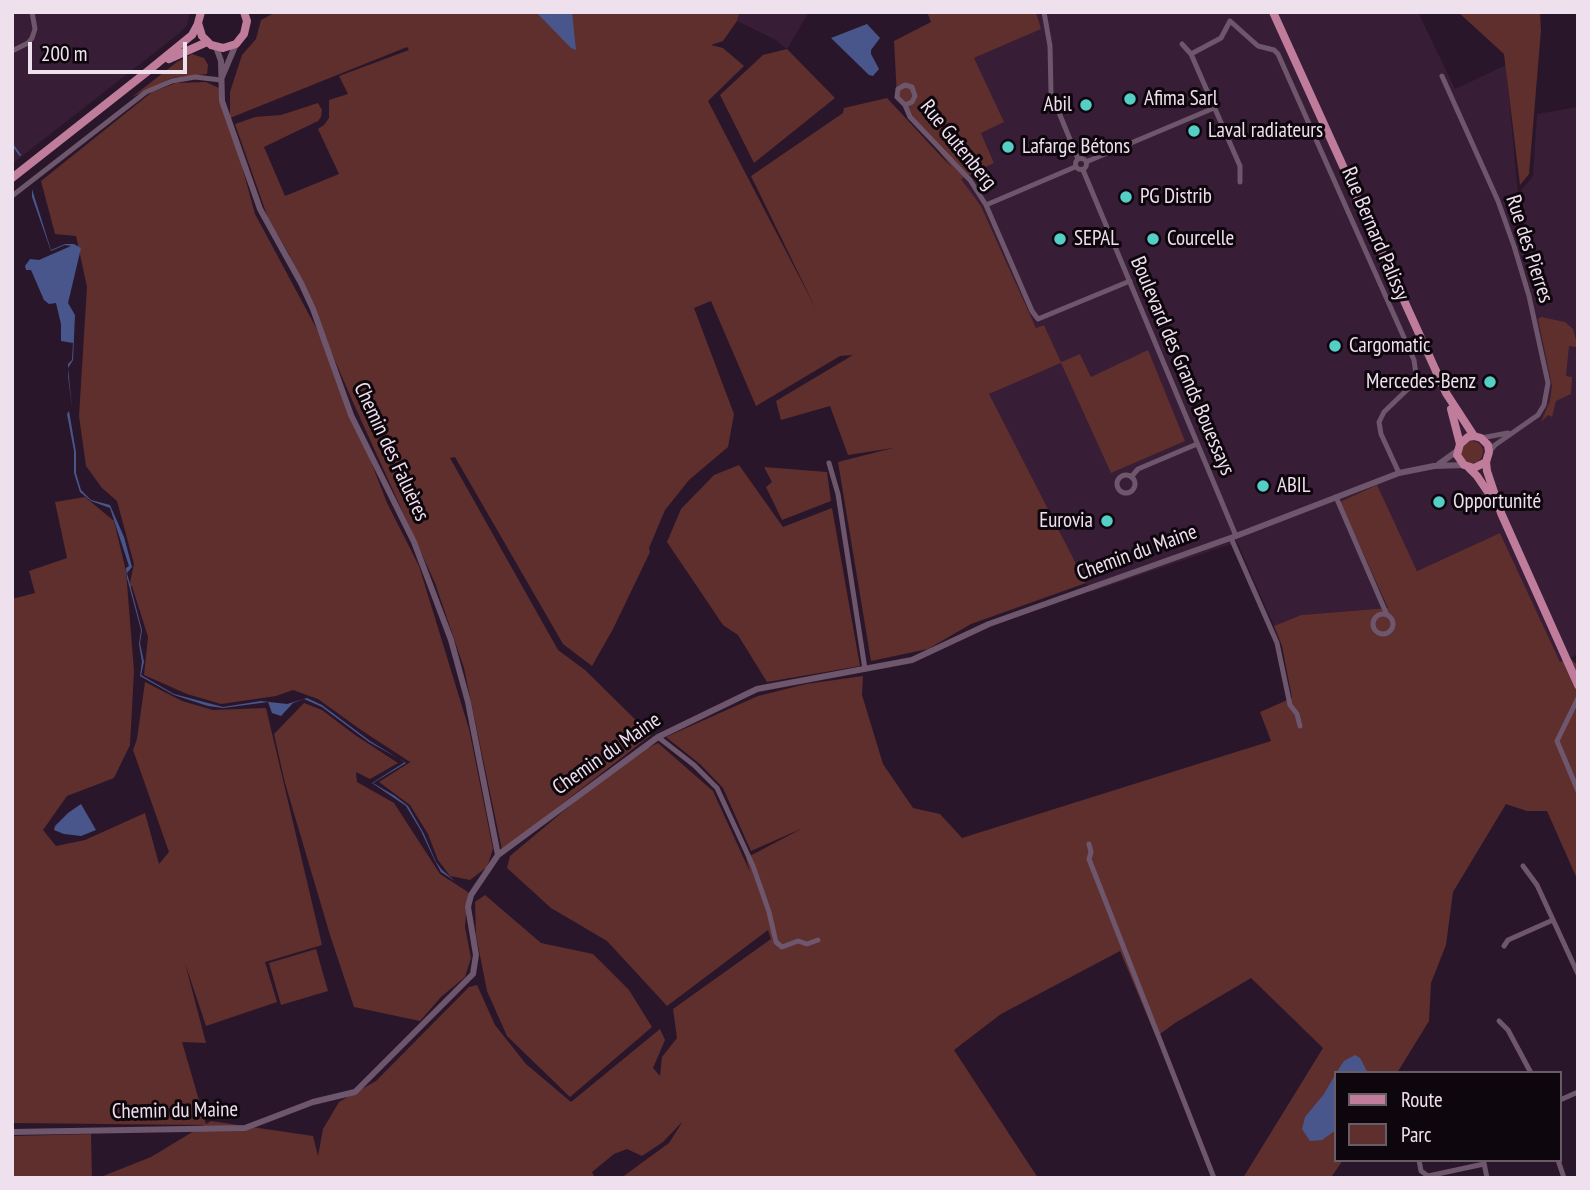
<!DOCTYPE html>
<html>
<head>
<meta charset="utf-8">
<style>
  body { margin:0 }
  #map { position:relative; width:1590px; height:1190px; overflow:hidden; background:#2a162a; font-family:"PT Sans Narrow",sans-serif }
  canvas { display:block }
  .frame { position:absolute; inset:0; border:14px solid #eee0ed; pointer-events:none }
  .legend { position:absolute; left:1334px; top:1071px; width:228px; height:91px; box-sizing:border-box; background:#0e060d; border:2px solid #685d67; margin:0; padding:9px 12px; list-style:none; font-size:21px; color:#eee0ed }
  .legend li { display:flex; align-items:center; gap:14px; height:35px }
  .legend b { width:35px; border:2px solid #685d67 }
  .scale { position:absolute; left:28px; top:42px; width:159px; height:32px; box-sizing:border-box; border:4px solid #eee0ed; border-top:0; padding-left:9px; font-size:21px; line-height:24px; white-space:nowrap; color:#eee0ed; -webkit-text-stroke:5px #0e060d; paint-order:stroke }
</style>
</head>
<body>
<div id="map">
<canvas width="1590" height="1190"></canvas>
<div class="frame"></div>
<ul class="legend">
<li><b style="height:9px;background:#bf7d9b"></b>Route</li>
<li><b style="height:19px;background:#5e2f2d"></b>Parc</li>
</ul>
<div class="scale">200 m</div>
</div>
<script>
const ctx = document.querySelector('canvas').getContext('2d');
ctx.lineJoin = 'round';
function fillPath(path, color) {
  ctx.fillStyle = color;
  ctx.fill(path, 'evenodd');
}
function toPath(rows) {
  const path = new Path2D();
  for (const r of rows) {
    if (r.length === 3) {
      path.moveTo(r[0] + r[2], r[1]);
      path.arc(r[0], r[1], r[2], 0, 2 * Math.PI);
      continue;
    }
    path.moveTo(r[0], r[1]);
    for (let i = 2; i < r.length; i += 2) path.lineTo(r[i], r[i + 1]);
  }
  return path;
}
function trace(path, color, width, dash) {
  ctx.strokeStyle = color;
  ctx.lineWidth = width;
  ctx.lineCap = dash ? 'butt' : 'round';
  ctx.setLineDash(dash || []);
  ctx.stroke(path);
}
function write(font, color, halo, rows, align = 'center') {
  ctx.font = font + ' "PT Sans Narrow",sans-serif';
  ctx.lineWidth = 6;
  ctx.setLineDash([]);
  ctx.textBaseline = 'middle';
  ctx.strokeStyle = halo;
  ctx.fillStyle = color;
  for (const [text, x, y, turn = 0] of rows) {
    ctx.save();
    ctx.translate(x, y);
    ctx.rotate((+turn || 0) * Math.PI / 180);
    ctx.textAlign = isNaN(turn) ? turn : align;
    if (halo) ctx.strokeText(text, 0, 0);
    ctx.fillText(text, 0, 0);
    ctx.restore();
  }
}
fillPath(toPath([
  [12,12,190,12,187,25,177,35,12,164],
  [740,12,809,12,787,49,774,39,737,21],
  [1036,12,1418,12,1455,89,1506,65,1518,194,1533,176,1537,114,1578,107,1578,654,1560,663,1500,533,1417,571,1377,486,1340,502,1388,608,1301,615,1274,626,1237,542,1091,592,988,394,1061,363,1091,377,1080,354,1061,362,1044,325,1036,328,981,206,960,178,994,163,981,133,974,58,1040,29]
]), '#371d36');
fillPath(toPath([
  [276,12,740,12,737,21,723,41,711,45,723,48,744,66,708,101,816,309,751,176,843,113,844,108,887,98,952,168,897,97,894,41,931,22,927,12,1036,12,1041,29,974,58,1004,122,981,133,994,163,961,179,981,206,1036,328,1044,325,1061,362,1080,354,1091,377,1148,350,1185,441,1111,473,1061,363,989,394,1086,583,971,624,928,649,871,661,838,462,893,448,848,455,830,406,781,420,776,401,853,355,840,356,756,406,711,301,694,308,734,414,728,447,689,480,665,510,649,548,650,552,613,629,592,666,563,644,455,457,450,458,558,650,585,670,651,735,502,850,464,668,435,583,352,400,289,254,268,218,235,124,255,117,281,115,318,103,322,110,321,117,318,121,264,147,285,196,339,174,318,129,324,125,329,118,329,100,348,94,339,76,409,50,407,47,230,118,230,92,242,55,256,39,261,20],
  [1458,12,1540,12,1541,30,1529,174,1520,185,1504,54],
  [787,49,835,98,754,163,720,95,763,55],
  [192,54,204,58,208,65,207,74,172,78,132,97,177,62],
  [206,82,221,89,255,214,327,348,387,503,419,566,469,729,493,849,487,867,470,880,450,876,438,860,428,834,410,805,379,782,412,761,410,762,361,730,318,699,293,690,276,696,221,704,187,694,144,675,148,637,132,586,129,587,134,564,117,501,102,488,86,466,79,416,87,287,76,236,55,234,41,181,152,92,176,83],
  [1541,317,1565,322,1573,329,1576,340,1576,347,1569,346,1566,376,1572,377,1571,394,1556,401,1552,417,1548,415,1541,422,1550,401,1552,386,1538,319],
  [1472,452,11],
  [739,465,783,527,832,508,860,666,767,682,738,635,723,625,667,542,681,509,714,475],
  [764,467,827,472,831,501,782,520,766,487,772,482],
  [1377,485,1417,571,1500,533,1560,662,1570,658,1578,666,1578,881,1547,811,1527,811,1506,804,1453,892,1446,945,1431,983,1429,1021,1397,1073,1336,1073,1336,1160,1343,1160,1332,1176,1243,1178,1323,1048,1251,978,1175,1023,1156,1037,1120,951,1001,1014,954,1050,1038,1178,621,1178,669,1143,683,1121,663,1142,642,1156,627,1149,614,1154,592,1172,595,1178,98,1178,151,1157,204,1125,12,1123,12,599,35,593,29,571,67,558,55,502,85,497,114,521,126,571,134,671,130,745,114,778,67,796,43,830,56,846,85,840,145,813,159,864,169,852,133,750,137,739,145,682,182,701,213,710,266,708,322,945,265,962,277,1002,206,1026,185,963,206,1043,182,1042,206,1124,211,1121,313,1136,318,1156,323,1129,339,1102,376,1081,469,987,477,985,495,1025,526,1064,571,1102,660,1029,665,1040,653,1068,660,1076,662,1057,677,1038,673,1009,771,939,768,930,667,1006,607,941,551,908,507,868,510,856,627,758,658,743,713,791,750,872,746,858,803,828,751,851,723,788,700,764,666,737,758,696,806,684,863,676,862,695,883,764,913,808,940,814,962,838,1271,741,1260,712,1292,698,1282,646,1274,626,1301,615,1388,608,1340,502],
  [304,703,322,710,355,735,398,763,370,779,356,772,357,782,394,803,440,874,468,892,465,927,471,958,465,977,441,997,420,1021,354,1007,330,935,285,783,274,734],
  [485,895,541,943,593,954,629,990,652,1027,570,1097,507,1036,487,991,476,935,475,902],
  [316,949,328,991,281,1005,269,963],
  [91,1134,92,1178,12,1178,12,1136]
]), '#5e2f2d');
fillPath(toPath([
  [536,12,572,12,576,50,571,48],
  [867,24,880,38,871,50,871,54,879,69,873,76,869,75,831,38],
  [32,189,51,250,65,244,74,244,81,248,68,303,75,315,73,360,68,368,72,408,68,376,68,364,72,360,73,343,61,341,61,324,56,303,49,304,44,300,31,270,26,270,25,266,30,259,39,260,71,246,65,245,51,251,32,197],
  [69,411,76,452,76,473,81,490,91,500,110,505,124,537,132,567,127,573,142,630,140,643,144,662,141,675,174,694,223,707,261,701,287,704,307,698,322,705,370,741,406,763,373,783,395,796,408,806,424,834,436,862,442,870,455,881,441,872,435,861,421,831,406,806,372,783,405,762,369,742,322,707,304,699,293,703,281,716,272,713,268,702,223,708,208,706,174,695,140,676,142,662,139,644,141,630,127,578,126,568,129,566,110,508,91,501,80,492,74,473,74,451,67,414],
  [81,804,96,830,81,836,64,834,54,830,55,826,68,813],
  [1355,1055,1360,1058,1368,1073,1336,1073,1344,1061],
  [1336,1073,1336,1130,1322,1140,1310,1141,1302,1129,1305,1117,1324,1094]
]), '#49568c');
trace(toPath([
  [12,144,20,155]
]), '#49568c', 2);
trace(toPath([
  [1044,12,1050,46,1051,93,1078,159],
  [1182,44,1191,54,1240,166,1240,182],
  [12,51,28,43,32,38,35,29,32,12],
  [1191,54,1221,38,1230,21,1258,46,1274,50,1278,54,1414,360,1416,375,1413,384,1384,412,1379,422,1381,434,1399,473],
  [1442,76,1498,201,1514,246,1529,296,1548,383,1544,405,1538,415,1495,445,1489,452],
  [905,105,912,102,915,96,912,87,905,85,898,89,897,97,905,105,910,117,970,180,986,205,1075,167],
  [1081,164,5.5],
  [1086,162,1214,108],
  [1083,170,1236,536],
  [12,196,146,92,172,81,195,77,221,80],
  [986,205,1032,311,1038,319,1130,281],
  [1481,438,1508,433],
  [829,463,838,494,865,669],
  [1126,484,9],
  [1132,476,1138,469,1197,444],
  [1336,497,1387,615],
  [1231,538,1277,643,1290,705,1297,714,1300,726],
  [1383,624,10],
  [1578,698,1557,741,1578,791],
  [658,737,694,765,717,788,753,866,769,912,776,942,782,947,798,941,807,944,818,940],
  [1089,844,1091,852,1089,859,1214,1178],
  [1523,866,1537,885,1578,974],
  [1504,946,1508,940,1553,920],
  [1499,1021,1508,1030,1531,1073],
  [1560,1100,1578,1092],
  [1419,1160,1421,1171,1428,1176,1484,1164],
  [1558,1160,1564,1178],
  [1484,1163,1487,1178]
]), '#6e566c', 5);
trace(toPath([
  [216,47,221,61,222,101,260,209,301,283,313,309,351,415,414,542,451,640,468,702,498,855],
  [222,77,236,44],
  [1439,464,1457,451],
  [12,1132,245,1128,313,1102,355,1092,473,974,476,955,468,907,471,895,498,855,658,737,757,689,912,660,989,624,1236,536,1399,473,1434,466,1464,465]
]), '#6e566c', 6);
trace(toPath([
  [201,12,198,23,202,36,211,45,223,48,236,44,244,34,247,21,244,12],
  [1273,12,1446,393,1474,436],
  [169,59,207,42],
  [12,178,148,71,192,35,198,24],
  [1451,409,1460,444],
  [1486,462,1474,468,1464,465,1457,455,1460,444,1468,437,1474,436,1481,438,1488,445,1489,452,1486,462,1487,471,1501,513,1578,685],
  [1469,468,1477,476,1492,498]
]), '#bf7d9b', 8);
for (const [x, y, r, color] of [
  [1130,99,7,"#55cec5"],
  [1086,105,7,"#55cec5"],
  [1194,131,7,"#55cec5"],
  [1008,147,7,"#55cec5"],
  [1126,197,7,"#55cec5"],
  [1060,239,7,"#55cec5"],
  [1153,239,7,"#55cec5"],
  [1335,346,7,"#55cec5"],
  [1490,382,7,"#55cec5"],
  [1263,486,7,"#55cec5"],
  [1439,502,7,"#55cec5"],
  [1107,521,7,"#55cec5"]
]) {
  const dot = new Path2D();
  dot.arc(x, y, r, 0, 2 * Math.PI);
  ctx.fillStyle = color;
  ctx.fill(dot);
  trace(dot, '#0e060d', 2.5);
}
write('21px', '#eee0ed', '#0e060d', [
  ["Afima Sarl",1144,99],
  ["Abil",1072,105,"right"],
  ["Laval radiateurs",1208,131],
  ["Lafarge Bétons",1022,147],
  ["PG Distrib",1140,197],
  ["SEPAL",1074,239],
  ["Courcelle",1167,239],
  ["Cargomatic",1349,346],
  ["Mercedes-Benz",1476,382,"right"],
  ["ABIL",1277,486],
  ["Opportunité",1453,502],
  ["Eurovia",1093,521,"right"]
], 'left');
write('21px', '#eee0ed', '#0e060d', [
  ["Rue Gutenberg",958,145,51],
  ["Rue Bernard Palissy",1375,234,67],
  ["Rue des Pierres",1529,249,72],
  ["Boulevard des Grands Bouessays",1182,366,67],
  ["Chemin des Faluères",391,452,65],
  ["Chemin du Maine",1137,553,-20],
  ["Chemin du Maine",607,754,-35],
  ["Chemin du Maine",175,1111,-1]
]);
</script>
</body>
</html>
